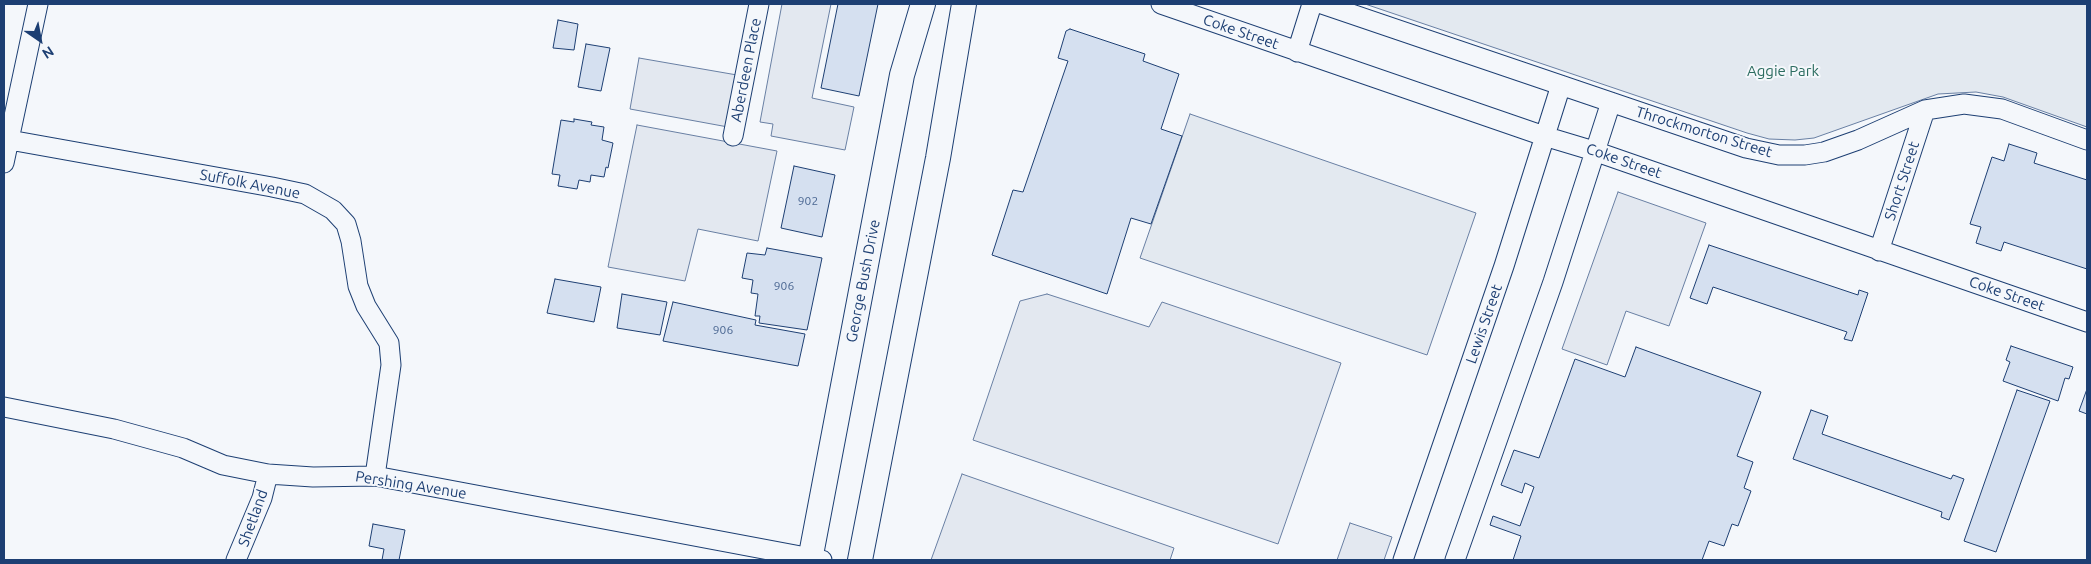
<!DOCTYPE html>
<html>
<head>
<meta charset="utf-8">
<style>
  body { margin:0 }
  #map { position:relative; width:2091px; height:564px; overflow:hidden; background:#f4f7fb; font-family:Ubuntu,sans-serif }
  canvas { display:block }
  .frame { position:absolute; inset:0; border:5px solid #1d3f73; pointer-events:none }
  .north { position:absolute; left:15px; top:15px; width:50px; height:50px; -webkit-text-stroke:4px #f4f7fb; paint-order:stroke; rotate:147deg; font-size:14px; font-weight:700; line-height:20px; text-align:center; color:#1d3f73 }
  .north::after { content:''; display:block; margin:auto; width:18px; height:22px; background:#1d3f73; clip-path:polygon(50% 0,100% 100%,50% 72%,0 100%) }
</style>
</head>
<body>
<div id="map">
<canvas width="2091" height="564"></canvas>
<div class="frame"></div>
<div class="north">N</div>
</div>
<script>
const ctx = document.querySelector('canvas').getContext('2d');
ctx.lineJoin = 'round';
function fillPath(path, color) {
  ctx.fillStyle = color;
  ctx.fill(path, 'evenodd');
}
function toPath(rows) {
  const path = new Path2D();
  for (const r of rows) {
    path.moveTo(r[0], r[1]);
    for (let i = 2; i < r.length; i += 2) path.lineTo(r[i], r[i + 1]);
  }
  return path;
}
function trace(path, color, width, dash) {
  ctx.strokeStyle = color;
  ctx.lineWidth = width;
  ctx.lineCap = dash ? 'butt' : 'round';
  ctx.setLineDash(dash || []);
  ctx.stroke(path);
}
function write(font, color, halo, rows, align = 'center') {
  ctx.font = font + ' Ubuntu,sans-serif';
  ctx.lineWidth = 4;
  ctx.setLineDash([]);
  ctx.textBaseline = 'middle';
  ctx.strokeStyle = halo;
  ctx.fillStyle = color;
  for (const [text, x, y, turn = 0] of rows) {
    ctx.save();
    ctx.translate(x, y);
    ctx.rotate((+turn || 0) * Math.PI / 180);
    ctx.textAlign = isNaN(turn) ? turn : align;
    if (halo) ctx.strokeText(text, 0, 0);
    ctx.fillText(text, 0, 0);
    ctx.restore();
  }
}
const green = toPath([
  [1365,4,2087,4,2087,127,2003,97,1976,92,1938,94,1814,138,1795,140,1769,139,1747,133,1365,4],
  [1190,114,1476,213,1427,355,1140,258,1190,114]
]);
fillPath(green, '#e3e9f0');
trace(green, '#687fa3', 1);
const parking = toPath([
  [782,4,831,4,812,98,854,107,845,150,771,136,773,124,760,122,782,4],
  [639,58,737,75,728,127,630,109,639,58],
  [637,125,777,151,758,241,698,229,685,281,608,267,637,125],
  [1618,192,1706,223,1669,326,1626,311,1607,365,1562,349,1618,192],
  [1047,294,1149,327,1162,302,1341,363,1278,544,973,440,1020,301,1047,294],
  [962,474,1174,548,1170,560,931,560,962,474],
  [1350,523,1392,537,1384,560,1337,560,1350,523]
]);
fillPath(parking, '#e3e8f0');
trace(parking, '#687fa3', 1);
const building = toPath([
  [838,4,878,4,859,96,821,88,838,4],
  [558,20,578,24,574,50,553,48,558,20],
  [1070,29,1145,54,1143,61,1179,74,1161,129,1182,136,1151,224,1131,218,1107,294,992,255,1013,190,1023,192,1068,61,1058,58,1066,31,1070,29],
  [586,44,610,48,601,91,578,87,586,44],
  [574,119,592,122,591,125,604,127,602,140,613,143,608,168,606,167,604,177,591,175,590,182,579,180,577,189,558,186,560,175,552,174,561,120,574,122,574,119],
  [2009,144,2037,153,2034,163,2087,180,2087,269,2004,242,2001,251,1976,243,1981,227,1970,224,1992,157,2004,161,2009,144],
  [794,166,835,175,822,237,781,228,794,166],
  [1709,245,1858,295,1859,290,1868,293,1852,341,1844,339,1847,332,1713,287,1707,304,1690,298,1709,245],
  [767,248,822,258,807,330,759,323,760,316,755,316,758,294,751,293,753,280,742,278,747,253,765,255,767,248],
  [555,279,601,287,594,322,547,313,555,279],
  [622,294,667,302,660,335,617,328,622,294],
  [673,302,756,320,755,325,805,334,798,366,663,341,673,302],
  [2011,346,2073,367,2069,379,2065,378,2058,401,2003,381,2010,362,2006,360,2011,346],
  [1636,347,1761,392,1737,456,1753,462,1744,488,1751,491,1738,526,1732,524,1724,546,1709,541,1702,560,1513,560,1521,536,1490,525,1493,516,1520,526,1534,487,1525,483,1522,493,1501,485,1514,450,1539,458,1575,359,1625,377,1636,347],
  [2087,389,2087,414,2079,411,2087,389],
  [2017,390,2050,401,1996,552,1964,541,2017,390],
  [1811,410,1828,416,1822,434,1951,479,1953,475,1964,479,1949,520,1941,517,1942,512,1793,459,1811,410],
  [373,524,405,530,399,560,382,560,384,549,369,546,373,524]
]);
fillPath(building, '#d5e0f0');
trace(building, '#1d3f73', 1);
const minor = toPath([
  [1161,4,1544,136,1594,151,2087,322],
  [1322,4,1746,148,1779,155,1805,155,1824,152,1858,140,1925,110,1964,104,2002,109,2087,140],
  [1297,52,1312,4],
  [733,136,759,4],
  [4,139,272,187,305,194,333,210,346,224,351,241,358,286,366,306,389,343,391,365,375,476],
  [4,163,38,4],
  [1879,251,1925,110],
  [4,407,114,429,183,448,223,465,268,474,313,477,375,476,822,560],
  [236,560,262,498,268,474],
  [1403,560,1504,266,1561,85],
  [1455,560,1553,282,1611,102]
]);
const major = toPath([
  [810,560,902,75,923,4],
  [860,560,938,158,964,4]
]);
trace(minor, '#1d3f73', 21);
trace(major, '#1d3f73', 26);
trace(minor, '#f4f7fb', 19);
trace(major, '#f4f7fb', 24);
write('12px', '#4b6792', null, [
  ["902",808,201],
  ["906",784,286],
  ["906",723,330]
]);
write('15px', '#1d3f73', '#f4f7fb', [
  ["Coke Street",1241,32,19],
  ["Aberdeen Place",746,70,-79],
  ["Throckmorton Street",1704,132,17],
  ["Coke Street",1624,161,19],
  ["Short Street",1902,181,-72],
  ["Suffolk Avenue",250,184,11],
  ["George Bush Drive",863,281,-79],
  ["Coke Street",2007,294,19],
  ["Lewis Street",1484,324,-71],
  ["Pershing Avenue",411,485,9],
  ["Shetland",253,518,-70]
]);
write('15px', '#2c6c60', '#f4f7fb', [
  ["Aggie Park",1783,71]
]);
</script>
</body>
</html>
